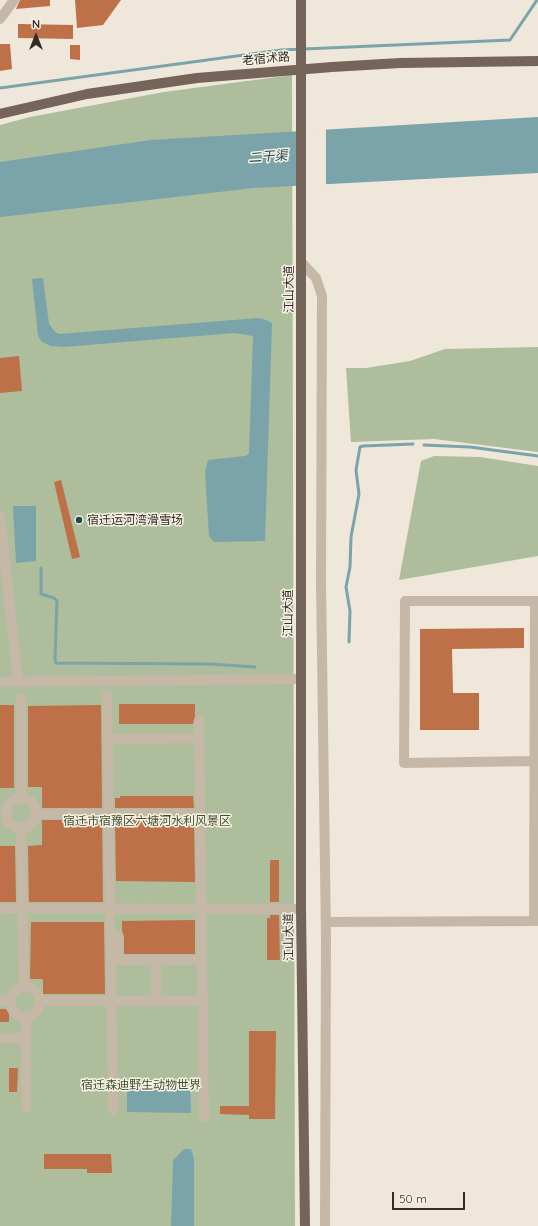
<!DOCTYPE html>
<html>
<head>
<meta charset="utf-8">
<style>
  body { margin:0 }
  #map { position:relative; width:538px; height:1226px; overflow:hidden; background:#efe7d9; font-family:Quicksand,sans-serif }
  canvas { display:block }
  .north { position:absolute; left:16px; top:16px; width:40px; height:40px; -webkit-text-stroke:3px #f8f1e5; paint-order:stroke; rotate:0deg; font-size:11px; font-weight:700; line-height:16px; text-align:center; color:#332c27 }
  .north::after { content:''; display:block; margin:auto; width:14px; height:18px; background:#332c27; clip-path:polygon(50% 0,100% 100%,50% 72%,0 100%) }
  .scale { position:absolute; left:392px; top:1192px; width:73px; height:18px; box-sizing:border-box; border:2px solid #332c27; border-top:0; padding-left:5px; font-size:12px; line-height:14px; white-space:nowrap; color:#332c27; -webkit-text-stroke:3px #f8f1e5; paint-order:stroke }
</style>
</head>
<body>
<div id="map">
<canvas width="538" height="1226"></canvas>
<div class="north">N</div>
<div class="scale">50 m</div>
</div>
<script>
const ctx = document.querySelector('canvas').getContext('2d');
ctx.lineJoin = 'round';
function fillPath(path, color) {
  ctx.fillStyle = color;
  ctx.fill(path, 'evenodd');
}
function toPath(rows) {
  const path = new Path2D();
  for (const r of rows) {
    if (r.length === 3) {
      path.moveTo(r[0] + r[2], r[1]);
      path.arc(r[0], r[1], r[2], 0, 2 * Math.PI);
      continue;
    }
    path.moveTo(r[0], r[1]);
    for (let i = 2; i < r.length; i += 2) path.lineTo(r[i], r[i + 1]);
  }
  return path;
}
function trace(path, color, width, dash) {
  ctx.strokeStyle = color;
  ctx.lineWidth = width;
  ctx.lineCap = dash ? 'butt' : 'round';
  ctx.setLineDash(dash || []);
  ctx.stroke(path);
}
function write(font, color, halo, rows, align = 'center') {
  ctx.font = font + ' Quicksand,"Noto Sans SC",sans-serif';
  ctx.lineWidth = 3;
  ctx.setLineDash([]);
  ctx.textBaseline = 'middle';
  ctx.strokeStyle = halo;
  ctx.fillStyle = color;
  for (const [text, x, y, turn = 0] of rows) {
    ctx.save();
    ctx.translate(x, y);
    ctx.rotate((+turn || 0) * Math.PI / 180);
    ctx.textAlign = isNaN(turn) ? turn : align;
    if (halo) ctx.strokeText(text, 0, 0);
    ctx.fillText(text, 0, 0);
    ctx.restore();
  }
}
fillPath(toPath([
  [292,75,295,1226,0,1226,0,125,30,117,164,92],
  [538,347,538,452,434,439,351,442,346,368,366,368,410,361,445,349],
  [434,456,480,457,538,466,538,556,399,580,421,461]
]), '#aebd9b');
fillPath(toPath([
  [538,117,538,173,254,188,0,217,0,162,151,140],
  [43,278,49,324,55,332,59,334,258,318,266,320,272,323,265,541,214,542,209,536,205,472,208,460,245,456,249,454,253,336,235,333,63,347,51,346,42,342,38,336,32,279],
  [13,506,36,506,36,561,16,563],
  [127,1079,190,1079,191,1113,127,1112],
  [184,1149,191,1149,194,1159,194,1226,171,1226,173,1160]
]), '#7aa4aa');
fillPath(toPath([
  [326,128,326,186,297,188,297,129]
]), '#efe7d9');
trace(toPath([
  [0,88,281,50,510,40,537,0],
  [424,445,470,447,538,456],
  [41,568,41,594,54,598,57,601,55,659,56,663,209,664,255,667],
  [349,642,350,611,346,587,350,567,351,537,359,494,356,470,360,447,363,446,413,444]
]), '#7aa4aa', 3);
fillPath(toPath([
  [20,0,50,0,50,6,16,9],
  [75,0,121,0,103,25,77,28],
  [18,24,73,25,73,39,18,38],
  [0,44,10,44,12,69,0,71],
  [70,45,80,45,80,60,70,59],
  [19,356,22,391,0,393,0,358],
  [61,480,80,557,72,559,54,482],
  [524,628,524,648,452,649,453,693,479,693,479,730,420,730,420,629],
  [119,704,195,704,195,716,193,724,119,724],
  [0,705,14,705,14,788,0,788],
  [101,705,102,808,42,808,42,787,28,787,28,706],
  [120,796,193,796,194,808,115,808,115,798,120,798],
  [42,820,102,820,103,902,29,902,28,846,42,845],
  [115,820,194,820,195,882,116,881],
  [0,846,15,846,16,902,0,902],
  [270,860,279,860,279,902,270,902],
  [270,915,279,915,280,960,267,960,267,918,270,918],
  [195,920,195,954,124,954,124,936,122,931,122,921],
  [31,922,104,922,105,994,43,994,43,979,30,979],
  [0,1009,9,1009,9,1022,0,1022],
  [249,1031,276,1031,275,1119,249,1119,249,1115,220,1114,220,1106,249,1106],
  [9,1068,18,1068,17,1092,9,1092],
  [44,1154,111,1154,112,1173,87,1173,87,1169,44,1169]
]), '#be7049');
trace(toPath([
  [0,19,14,0],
  [302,263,316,278,322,296,321,583,326,939,325,1226],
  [0,516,18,682],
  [0,682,300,679],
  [107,695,113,1110],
  [199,721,204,1117],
  [108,739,199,738],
  [535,761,404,763,405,601,538,601],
  [21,813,15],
  [21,799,21,698],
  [35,814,200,814],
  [21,828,24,987],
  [0,908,301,909],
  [534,921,535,601],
  [326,922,538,921],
  [110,936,118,936,118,960,202,960],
  [156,960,156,1001],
  [25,1002,15],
  [0,1001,10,1001],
  [41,1001,203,1001],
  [26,1017,26,1107],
  [0,1038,26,1038]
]), '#c6b8a6', 10);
trace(toPath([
  [301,0,301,909,305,1226],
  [0,114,87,94,197,78,332,67,400,63,538,61]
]), '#746459', 10);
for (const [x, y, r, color] of [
  [79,520,4,"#1f4952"]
]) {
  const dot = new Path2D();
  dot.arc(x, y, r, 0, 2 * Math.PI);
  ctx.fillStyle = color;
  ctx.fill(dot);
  trace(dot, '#f8f1e5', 1.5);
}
write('12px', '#332c27', '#f8f1e5', [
  ["老宿沭路",266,59,-5],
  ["江山大道",289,289,-90],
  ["江山大道",288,613,-90],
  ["江山大道",289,937,-91]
]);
write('12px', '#332c27', '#f8f1e5', [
  ["宿迁运河湾滑雪场",87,520]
], 'left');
write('12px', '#3f502c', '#f8f1e5', [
  ["宿迁市宿豫区六塘河水利风景区",147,821],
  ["宿迁森迪野生动物世界",141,1085]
]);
write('italic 13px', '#1f4952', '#f8f1e5', [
  ["二干渠",268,157,-4]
]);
</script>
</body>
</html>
